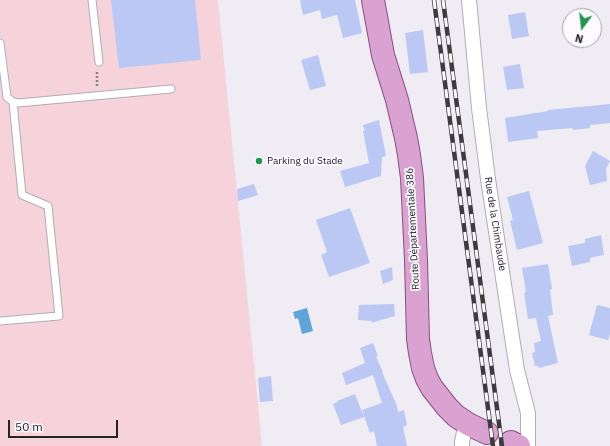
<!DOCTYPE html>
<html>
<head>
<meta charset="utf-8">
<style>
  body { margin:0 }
  #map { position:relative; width:610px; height:446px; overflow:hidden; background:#efecf4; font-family:"IBM Plex Sans",sans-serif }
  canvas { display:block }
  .north { position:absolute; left:562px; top:8px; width:40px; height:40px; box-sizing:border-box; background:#fcfaff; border:1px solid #a6a4a8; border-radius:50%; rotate:195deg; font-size:11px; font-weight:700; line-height:16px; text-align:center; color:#242326 }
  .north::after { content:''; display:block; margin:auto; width:14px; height:18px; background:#23954f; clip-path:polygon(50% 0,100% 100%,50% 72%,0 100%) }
  .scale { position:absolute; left:8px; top:420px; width:110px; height:18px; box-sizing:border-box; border:2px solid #242326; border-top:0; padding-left:5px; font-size:12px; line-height:14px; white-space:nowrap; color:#242326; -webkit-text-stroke:3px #fcfaff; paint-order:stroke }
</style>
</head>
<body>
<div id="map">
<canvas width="610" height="446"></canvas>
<div class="north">N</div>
<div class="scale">50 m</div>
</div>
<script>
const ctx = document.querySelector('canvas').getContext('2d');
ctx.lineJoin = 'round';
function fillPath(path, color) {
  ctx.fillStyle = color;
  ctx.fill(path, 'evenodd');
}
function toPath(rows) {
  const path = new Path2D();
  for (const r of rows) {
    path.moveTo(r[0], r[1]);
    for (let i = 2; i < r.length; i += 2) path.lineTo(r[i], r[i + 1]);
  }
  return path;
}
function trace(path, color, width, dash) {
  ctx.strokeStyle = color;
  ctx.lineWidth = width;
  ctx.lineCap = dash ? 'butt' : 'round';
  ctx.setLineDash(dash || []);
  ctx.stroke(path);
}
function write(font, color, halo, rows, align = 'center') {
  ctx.font = font + ' "IBM Plex Sans",sans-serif';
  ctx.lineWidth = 3.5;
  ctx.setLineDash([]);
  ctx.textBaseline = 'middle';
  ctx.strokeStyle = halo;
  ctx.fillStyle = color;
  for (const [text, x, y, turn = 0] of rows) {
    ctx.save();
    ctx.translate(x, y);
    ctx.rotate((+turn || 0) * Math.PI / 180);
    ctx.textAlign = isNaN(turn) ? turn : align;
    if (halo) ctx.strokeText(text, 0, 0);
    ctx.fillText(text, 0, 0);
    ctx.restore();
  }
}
fillPath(toPath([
  [0,0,218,0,262,446,0,446]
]), '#f6d3db');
fillPath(toPath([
  [307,308,313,331,302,334,298,318,295,319,293,312]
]), '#5ea4d8');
fillPath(toPath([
  [111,0,195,0,201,60,119,68],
  [300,0,355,0,362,33,343,38,337,15,322,19,320,10,303,15],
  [525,12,529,36,512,39,508,15],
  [423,30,428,72,410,74,405,33],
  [318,55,326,86,310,90,301,60],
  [520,64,524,88,507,90,503,67],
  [610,104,610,123,590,125,590,128,573,130,573,128,537,131,538,138,508,142,505,118,548,111,548,110],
  [379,120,386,156,382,157,381,176,345,187,340,171,369,163,363,131,365,131,363,125],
  [593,151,610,161,606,169,607,181,590,185,585,166],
  [254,184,258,195,238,201,237,189],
  [529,191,543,243,517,250,510,221,513,220,507,197],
  [350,208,370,263,329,277,321,255,327,252,316,220],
  [601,235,604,255,590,258,590,262,572,266,568,246,585,243,585,239],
  [548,264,552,289,550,290,553,315,548,316,558,363,539,368,538,366,535,366,532,353,535,352,534,343,541,341,536,318,528,319,524,293,526,292,522,268],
  [392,267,393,280,383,284,380,271],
  [394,304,395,316,371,323,372,321,358,320,359,305],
  [597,305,610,308,610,334,608,340,589,335],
  [373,343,378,356,376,357,383,372,382,372,397,406,398,412,404,410,407,425,403,427,407,446,377,446,374,431,370,433,362,410,382,403,373,375,346,385,342,373,365,363,360,348],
  [271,376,273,401,260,402,258,378],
  [355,394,364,417,341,425,333,404,338,402,337,401]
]), '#bbc8f3');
const lane = toPath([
  [92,0,99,62],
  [0,43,7,97,13,102,18,103,171,89],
  [0,321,59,316,48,206,22,195,13,102]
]);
const street = toPath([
  [469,0,479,108,488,179,517,370,528,413,528,446],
  [462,446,462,442,464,432,468,424]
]);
const primary = toPath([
  [373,0,383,55,397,100,406,138,409,155,412,178,416,260,418,339,420,353,423,368,427,379,432,388,447,407,456,416,468,424,487,433],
  [511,442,519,446]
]);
trace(lane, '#b0adb5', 9);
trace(street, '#b0adb5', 16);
trace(primary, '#894d80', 24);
trace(toPath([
  [97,86,97,72]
]), '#828086', 2.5, [2, 2]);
trace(lane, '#fff', 7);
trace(street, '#fff', 14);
trace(primary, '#d9a2d0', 22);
const rail = toPath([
  [434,0,493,446],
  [443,0,502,446]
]);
trace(rail, '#3c3b3e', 4.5);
trace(rail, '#fcfaff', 3, [9]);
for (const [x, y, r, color] of [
  [259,161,4,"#23954f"]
]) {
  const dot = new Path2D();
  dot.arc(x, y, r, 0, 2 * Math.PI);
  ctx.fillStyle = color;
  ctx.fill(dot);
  trace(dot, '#fcfaff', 1.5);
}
write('10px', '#242326', '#fcfaff', [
  ["Parking du Stade",267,161]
], 'left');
write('10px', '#242326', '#fcfaff', [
  ["Rue de la Chimbaude",495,224,81],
  ["Route Départementale 386",413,229,-93]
]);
</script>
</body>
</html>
